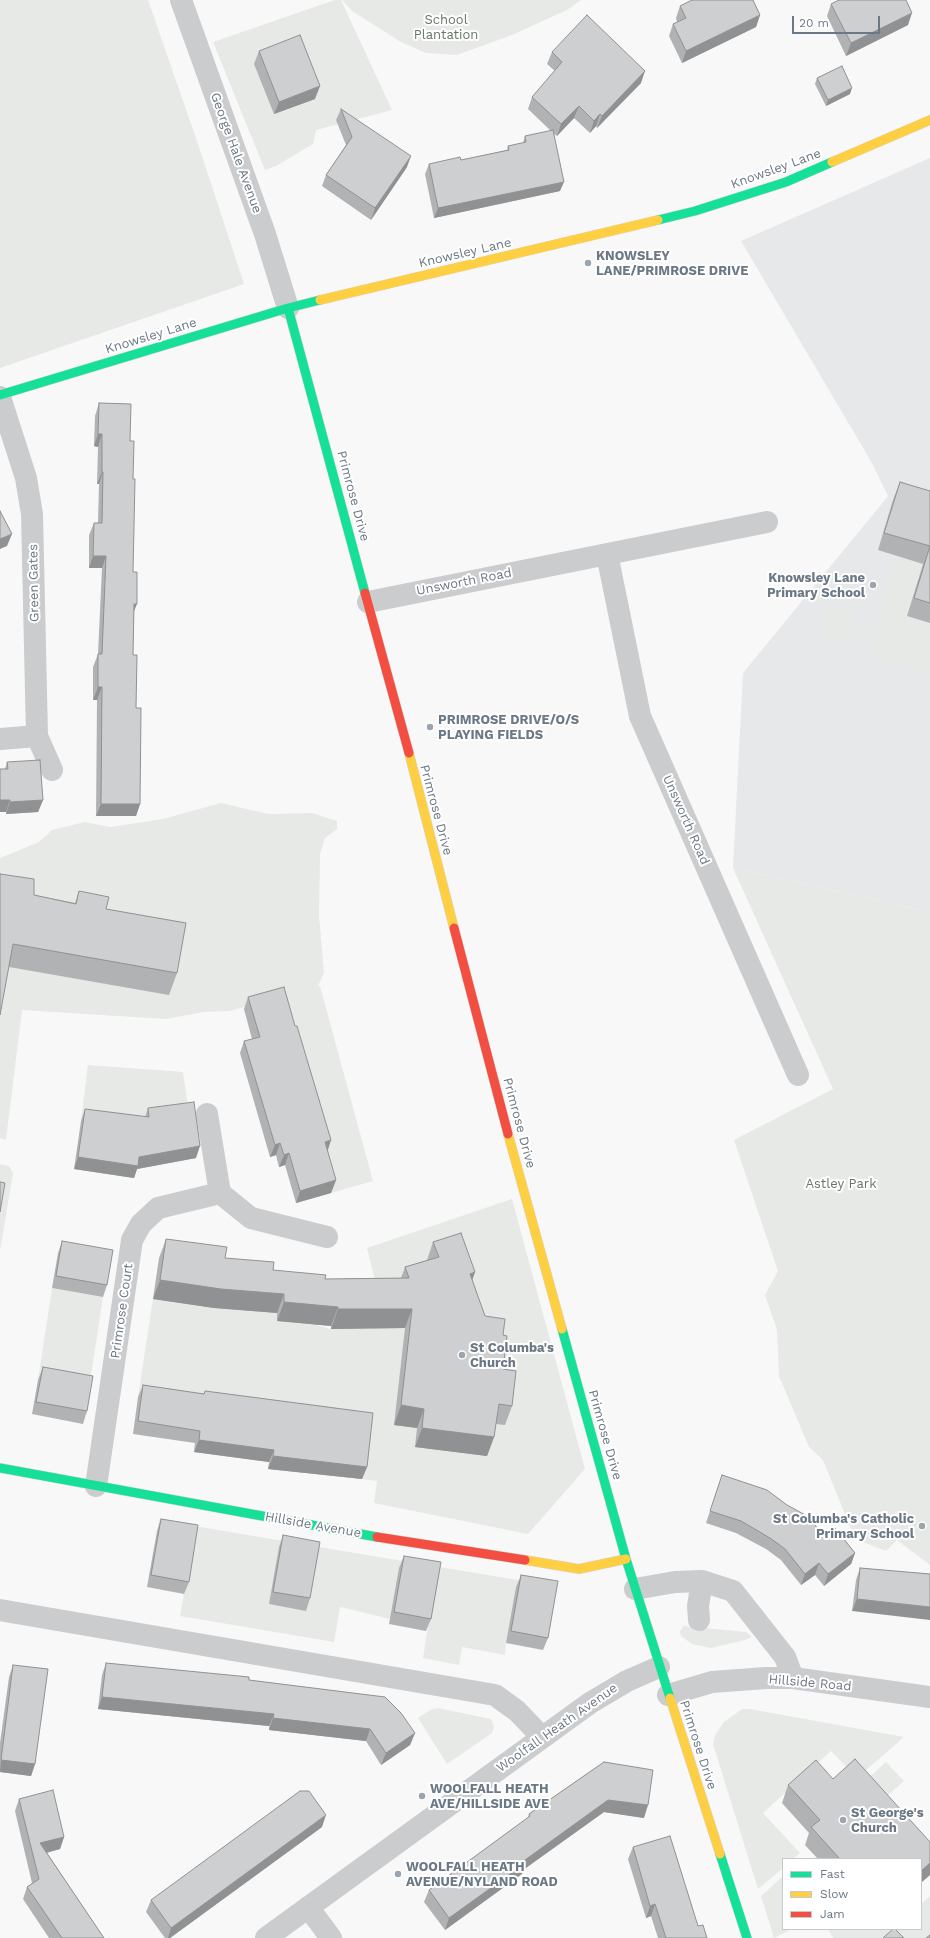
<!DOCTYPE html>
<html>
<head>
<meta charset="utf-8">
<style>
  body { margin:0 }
  #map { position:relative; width:930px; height:1938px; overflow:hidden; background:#f8f8f8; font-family:"Work Sans",sans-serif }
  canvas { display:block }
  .legend { position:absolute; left:782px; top:1858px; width:140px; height:72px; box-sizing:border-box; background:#fff; border:1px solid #c4c9ce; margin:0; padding:5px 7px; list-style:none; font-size:12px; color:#6b7885 }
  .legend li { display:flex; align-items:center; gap:8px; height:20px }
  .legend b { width:20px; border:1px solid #c4c9ce }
  .scale { position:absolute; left:792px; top:16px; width:88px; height:18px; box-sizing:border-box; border:2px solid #6b7885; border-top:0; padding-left:5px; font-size:12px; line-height:14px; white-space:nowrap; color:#6b7885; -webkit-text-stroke:3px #fff; paint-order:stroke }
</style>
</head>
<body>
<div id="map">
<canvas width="930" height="1938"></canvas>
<ul class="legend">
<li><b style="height:5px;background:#16e098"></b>Fast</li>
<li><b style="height:5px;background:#ffcf43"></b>Slow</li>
<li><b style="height:5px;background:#f24e42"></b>Jam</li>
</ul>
<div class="scale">20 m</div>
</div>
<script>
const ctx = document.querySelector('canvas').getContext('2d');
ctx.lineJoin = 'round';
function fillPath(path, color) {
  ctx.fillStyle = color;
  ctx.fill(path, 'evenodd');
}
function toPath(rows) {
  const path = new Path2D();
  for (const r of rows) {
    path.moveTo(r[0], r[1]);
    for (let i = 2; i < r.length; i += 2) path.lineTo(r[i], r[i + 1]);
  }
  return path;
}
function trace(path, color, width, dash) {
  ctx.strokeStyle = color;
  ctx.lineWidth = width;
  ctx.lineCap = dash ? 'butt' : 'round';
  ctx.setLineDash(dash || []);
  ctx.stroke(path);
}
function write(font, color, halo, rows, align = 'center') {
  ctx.font = font + ' "Work Sans",sans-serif';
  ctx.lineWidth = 4;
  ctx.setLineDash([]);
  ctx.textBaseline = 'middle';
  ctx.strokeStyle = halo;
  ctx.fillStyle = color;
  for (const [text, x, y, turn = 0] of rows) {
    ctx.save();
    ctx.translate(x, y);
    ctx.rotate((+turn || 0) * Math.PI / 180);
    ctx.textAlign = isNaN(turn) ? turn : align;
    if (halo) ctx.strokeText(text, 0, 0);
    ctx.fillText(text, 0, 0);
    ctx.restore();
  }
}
fillPath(toPath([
  [930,158,930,912,733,868,743,673,888,496,872,463,741,241]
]), '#e7e8e9');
fillPath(toPath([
  [0,0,148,0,198,144,244,284,0,368],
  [335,0,341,0,392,110,316,130,313,144,276,166,265,170,213,42],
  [342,0,581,0,567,10,512,35,457,55,426,53,401,42,352,11],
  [895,557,921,564,905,617,930,625,930,672,868,655,874,637,856,634,843,640,830,639,824,630,824,618,829,610,840,607,850,611,856,626,877,629],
  [221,803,268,814,312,813,337,821,337,829,325,838,320,854,319,916,324,973,318,986,320,986,373,1181,331,1193,267,1001,229,1011,204,1012,166,1019,22,1010,6,1140,0,1138,0,858,39,842,52,830,85,822,110,827,163,819],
  [733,868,930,912,930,1565,897,1540,886,1551,855,1539,823,1460,809,1447,779,1376,777,1330,765,1295,778,1271,734,1140,833,1089],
  [88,1065,183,1072,189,1114,81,1121],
  [0,1164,9,1166,13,1173,0,1251],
  [512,1199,585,1469,528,1534,374,1503,377,1481,362,1479,369,1425,138,1397,153,1299,214,1308,277,1313,277,1321,316,1325,331,1329,370,1329,379,1297,367,1248],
  [52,1288,103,1297,89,1388,38,1380],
  [159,1520,349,1552,554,1586,506,1643,505,1655,462,1647,459,1665,423,1658,436,1575,390,1619,340,1607,334,1642,180,1616,194,1538,157,1531],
  [683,1626,746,1632,752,1637,745,1640,711,1648,692,1644,681,1636,680,1632],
  [438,1708,491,1719,494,1727,492,1733,447,1764,418,1718,430,1710],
  [742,1709,750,1709,904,1737,857,1778,831,1751,763,1813,800,1853,793,1859,783,1859,783,1868,758,1889,713,1744,715,1735,724,1722],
  [886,1762,904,1781,887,1796,864,1782],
  [783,1876,783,1929,792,1929,774,1938,761,1896],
  [930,1896,930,1938,833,1938,828,1929,921,1929,921,1904]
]), '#e7e9e6');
const fast = toPath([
  [658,220,695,211,786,182,832,162],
  [288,308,365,593],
  [0,395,288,308,320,300],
  [562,1329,626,1559,670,1698],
  [0,1468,377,1537],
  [720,1854,747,1938]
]);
const slow = toPath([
  [832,162,930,120],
  [320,300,658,220],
  [409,753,454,928],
  [508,1134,562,1329],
  [525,1560,579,1569,626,1559],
  [670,1698,720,1854]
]);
const jam = toPath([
  [365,593,409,753],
  [454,928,508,1134],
  [377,1537,525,1560]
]);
trace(fast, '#d4d5d6', 10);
trace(slow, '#d4d5d6', 10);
trace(jam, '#d4d5d6', 10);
trace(toPath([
  [181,0,265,234,288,308],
  [0,397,26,478,32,514,37,736,52,770],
  [607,554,640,716,798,1075],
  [368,602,767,522],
  [0,739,37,736],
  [207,1114,220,1193,251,1218,327,1237],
  [96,1486,132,1240,141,1224,158,1208,220,1193],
  [635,1589,675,1582,702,1581,733,1591,785,1657,793,1678],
  [0,1610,495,1695,517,1711,542,1737],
  [699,1620,698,1606,702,1581],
  [668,1695,712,1682,766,1678,793,1678,930,1697],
  [308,1907,331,1938],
  [266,1938,590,1703,627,1681,659,1667]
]), '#cbccce', 22);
trace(fast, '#16e098', 9);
trace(slow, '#ffcf43', 9);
trace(jam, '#f24e42', 9);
fillPath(toPath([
  [831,4,908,25,846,56,827,16],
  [680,6,760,15,756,27,682,63,669,36,673,24,677,22,676,18],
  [259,51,315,99,274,114,254,64],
  [552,52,641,83,597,128,596,126,590,133,574,118,557,136,553,133,560,191,434,218,425,174,429,164,461,160,507,150,508,146,523,143,525,136,551,131,528,109,532,97,555,71,547,64],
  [817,78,850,94,826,106,815,84],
  [341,109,407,167,371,220,322,186,326,175,346,145,336,120],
  [99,403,130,441,133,479,133,572,134,610,133,655,136,708,140,804,136,816,96,816,97,700,93,700,93,667,98,654,102,568,89,568,89,535,94,523,98,523,99,484,97,484,98,447,94,446,95,416],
  [900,482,930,491,930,623,907,616,923,564,878,550,893,500],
  [7,762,43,800,38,812,6,814,6,812,0,812,0,769,5,769],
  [0,874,34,895,75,903,79,891,106,909,177,973,169,995,9,967],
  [248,997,327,1151,336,1180,331,1193,296,1203,285,1165,279,1167,276,1155,270,1157,240,1053,244,1041,252,1039,244,1009],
  [148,1108,196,1158,137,1169,134,1178,74,1169,81,1121,85,1109,145,1117],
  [166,1239,225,1258,273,1270,325,1279,401,1278,405,1267,427,1260,433,1242,475,1272,472,1280,485,1316,503,1335,503,1369,512,1406,505,1425,496,1424,494,1437,487,1456,415,1447,417,1428,394,1425,405,1328,331,1329,331,1326,277,1321,277,1313,214,1308,153,1299,159,1258],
  [62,1241,107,1285,103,1297,52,1288,58,1253],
  [43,1367,87,1411,83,1424,32,1414,38,1380],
  [143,1385,204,1394,205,1391,367,1467,362,1479,268,1469,269,1462,194,1452,195,1443,133,1434,138,1397],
  [722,1475,824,1537,855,1553,851,1564,824,1586,815,1575,801,1585,781,1560,766,1549,736,1533,706,1523],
  [161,1519,189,1582,184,1594,147,1587,157,1531],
  [283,1535,310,1598,306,1611,269,1604,279,1547],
  [404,1556,431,1619,426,1631,389,1624,399,1568],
  [860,1568,930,1574,852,1611,856,1580],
  [521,1575,548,1638,543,1650,506,1643,516,1587],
  [106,1663,249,1680,415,1733,410,1745,381,1765,366,1741,269,1730,269,1726,98,1709,102,1675],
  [13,1665,35,1764,31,1776,0,1772,0,1743,9,1677],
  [604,1762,644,1818,604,1812,523,1870,522,1874,445,1930,424,1902,429,1890,528,1818,529,1814],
  [833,1779,921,1859,818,1859,805,1845,809,1833,782,1803,788,1785],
  [19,1799,64,1837,60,1849,47,1853,104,1938,49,1938,23,1899,27,1887,32,1883,15,1811],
  [322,1827,170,1938,165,1938,146,1912,151,1900],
  [633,1847,698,1926,707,1938,658,1938,651,1916,646,1918,628,1859]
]), '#b0b2b3');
fillPath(toPath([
  [912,13,908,25,846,56,851,43],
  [760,15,756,27,682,63,686,51],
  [645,71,641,83,597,128,602,116],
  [320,86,315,99,274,114,279,102],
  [852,88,850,94,826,106,828,100],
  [579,106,574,118,557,136,561,124],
  [600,114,596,126,590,133,594,121],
  [411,156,407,167,371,220,375,208],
  [564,182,560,191,434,218,438,208],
  [98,434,102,434,98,447,94,446],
  [102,472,103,472,99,484,97,484],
  [12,534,7,546,0,549,0,539],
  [93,556,106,556,102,568,89,568],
  [134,604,137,604,132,616],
  [98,687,102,687,97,700,93,700],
  [0,800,10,800,6,812,0,812],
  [43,800,38,812,6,814,10,802],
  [101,804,140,804,136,816,96,816],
  [331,1140,327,1153,325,1142],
  [280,1143,276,1155,270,1157,275,1145],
  [200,1146,196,1158,137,1169,134,1178,74,1169,78,1157,139,1157],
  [289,1153,285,1165,279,1167,284,1155],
  [336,1180,331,1193,296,1203,300,1191],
  [475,1272,468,1292,470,1274],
  [160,1280,284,1294,277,1313,214,1308,153,1299],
  [284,1302,338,1307,331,1326,277,1321],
  [338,1309,412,1309,405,1328,331,1329],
  [401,1405,424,1409,417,1428,394,1425],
  [422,1428,494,1437,487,1456,415,1447],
  [199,1440,274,1450,269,1462,194,1452],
  [273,1456,367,1467,362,1479,268,1469],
  [855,1553,851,1564,824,1586,828,1574],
  [819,1563,815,1575,801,1585,805,1574],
  [857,1599,930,1607,930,1620,852,1611],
  [102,1697,274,1714,269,1726,98,1709],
  [273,1718,370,1729,366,1741,269,1730],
  [415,1733,410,1745,381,1765,386,1753],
  [1,1760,35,1764,31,1776,0,1772],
  [608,1800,648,1805,644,1818,604,1812,523,1870,522,1874,445,1930,449,1918,525,1860],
  [326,1815,322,1827,170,1938,168,1938,171,1928],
  [64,1837,60,1849,36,1855,40,1843],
  [930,1863,930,1875,921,1883,921,1871],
  [655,1904,651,1916,646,1918,650,1906]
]), '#909192');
const building = toPath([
  [692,0,753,0,760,15,686,51,673,24,686,18,680,6,692,0],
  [839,0,906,0,912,13,851,43,831,4,839,0],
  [587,15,645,71,602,116,600,114,594,121,579,106,561,124,532,97,562,62,552,52,587,15],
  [300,35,320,86,279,102,259,51,300,35],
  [842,66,852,88,828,100,817,78,842,66],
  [341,109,411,156,375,208,326,175,352,137,341,109],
  [553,130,564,182,438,208,429,164,460,157,461,160,509,150,508,146,526,142,525,136,553,130],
  [99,403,131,404,130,441,134,441,133,479,135,479,133,572,137,572,137,604,134,604,133,655,137,655,136,708,141,708,140,804,101,804,102,687,98,687,98,654,102,654,106,556,93,556,94,523,102,523,103,472,102,472,102,434,98,434,99,403],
  [900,482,930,491,930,603,914,598,930,546,884,533,900,482],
  [0,511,12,534,0,539,0,511],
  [40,760,43,800,10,802,10,800,0,800,0,769,8,769,7,762,40,760],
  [0,874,34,879,34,895,76,904,79,891,109,897,106,909,186,923,177,973,13,944,0,1015,0,874],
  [284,987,295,1026,297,1026,331,1140,325,1142,336,1180,300,1191,289,1153,284,1155,280,1143,275,1145,244,1041,260,1037,248,997,284,987],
  [194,1102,200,1146,139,1157,138,1166,78,1157,85,1109,149,1117,148,1108,194,1102],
  [0,1182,5,1183,0,1212,0,1182],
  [461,1233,475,1272,470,1274,485,1316,505,1319,503,1335,507,1336,503,1369,516,1371,512,1406,499,1404,494,1437,422,1428,424,1409,401,1405,412,1309,338,1309,338,1307,284,1302,284,1294,221,1289,160,1280,166,1239,227,1247,225,1258,274,1262,273,1270,326,1275,325,1279,409,1278,405,1267,439,1257,433,1242,461,1233],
  [62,1241,113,1250,107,1285,56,1276,62,1241],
  [43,1367,93,1376,87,1411,36,1402,43,1367],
  [143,1385,204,1394,205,1391,373,1413,367,1467,273,1456,274,1450,199,1440,200,1431,138,1421,143,1385],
  [722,1475,767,1490,787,1505,809,1517,824,1537,835,1528,855,1553,828,1574,819,1563,805,1574,785,1549,770,1538,741,1521,710,1511,722,1475],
  [161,1519,198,1525,189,1582,151,1575,161,1519],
  [283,1535,320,1542,310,1598,273,1592,283,1535],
  [404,1556,441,1562,431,1619,394,1612,404,1556],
  [860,1568,930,1574,930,1607,857,1599,860,1568],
  [521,1575,558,1581,548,1638,511,1631,521,1575],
  [106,1663,249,1677,249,1680,385,1697,401,1713,415,1733,386,1753,370,1729,273,1718,274,1714,102,1697,106,1663],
  [13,1665,48,1669,35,1764,1,1760,13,1665],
  [855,1759,930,1842,930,1863,921,1871,921,1859,840,1859,811,1827,820,1820,788,1785,816,1760,833,1779,855,1759],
  [604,1762,653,1770,648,1805,608,1800,525,1860,527,1862,449,1918,429,1890,530,1816,529,1814,604,1762],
  [53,1790,64,1837,40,1843,104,1938,62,1938,27,1887,39,1879,19,1799,53,1790],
  [300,1791,309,1791,326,1815,171,1928,151,1900,300,1791],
  [670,1836,698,1926,703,1925,707,1938,666,1938,655,1904,650,1906,633,1847,670,1836],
  [893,1929,895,1929,904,1938,883,1938,893,1929],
  [930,1935,930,1938,926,1938,930,1935]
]);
fillPath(building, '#cdcfd0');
trace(building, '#909192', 1);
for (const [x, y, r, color] of [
  [588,263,4,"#9ca5ad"],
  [873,585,4,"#9ca5ad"],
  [430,727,4,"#9ca5ad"],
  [462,1355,4,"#9ca5ad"],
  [922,1526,4,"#9ca5ad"],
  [422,1796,4,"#9ca5ad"],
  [843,1820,4,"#9ca5ad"],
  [398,1874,4,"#9ca5ad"]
]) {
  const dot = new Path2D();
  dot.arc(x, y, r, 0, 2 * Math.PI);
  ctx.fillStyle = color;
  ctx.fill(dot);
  trace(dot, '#fff', 1.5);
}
write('13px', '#677865', '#fff', [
  ["School",446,20],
  ["Plantation",446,35],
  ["Astley Park",841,1184]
]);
write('13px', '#6b7885', '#fff', [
  ["George Hale Avenue",236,153,70],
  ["Knowsley Lane",776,169,-20],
  ["Knowsley Lane",465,253,-13],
  ["Knowsley Lane",151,336,-17],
  ["Primrose Drive",353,496,75],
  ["Unsworth Road",464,582,-11],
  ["Green Gates",34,583,-91],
  ["Primrose Drive",436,810,75],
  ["Unsworth Road",686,820,66],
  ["Primrose Drive",519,1123,75],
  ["Primrose Court",122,1311,-82],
  ["Primrose Drive",605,1435,74],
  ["Hillside Avenue",313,1525,10],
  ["Hillside Road",810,1683,5],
  ["Woolfall Heath Avenue",557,1728,-35],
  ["Primrose Drive",698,1745,72]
]);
write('bold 13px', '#6b7885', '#fff', [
  ["KNOWSLEY",596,256],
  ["LANE/PRIMROSE DRIVE",596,271],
  ["Knowsley Lane",865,578,"right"],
  ["Primary School",865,593,"right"],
  ["PRIMROSE DRIVE/O/S",438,720],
  ["PLAYING FIELDS",438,735],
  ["St Columba's",470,1348],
  ["Church",470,1363],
  ["St Columba's Catholic",914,1519,"right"],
  ["Primary School",914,1534,"right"],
  ["WOOLFALL HEATH",430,1789],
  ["AVE/HILLSIDE AVE",430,1804],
  ["St George's",851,1813],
  ["Church",851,1828],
  ["WOOLFALL HEATH",406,1867],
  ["AVENUE/NYLAND ROAD",406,1882]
], 'left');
</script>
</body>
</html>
